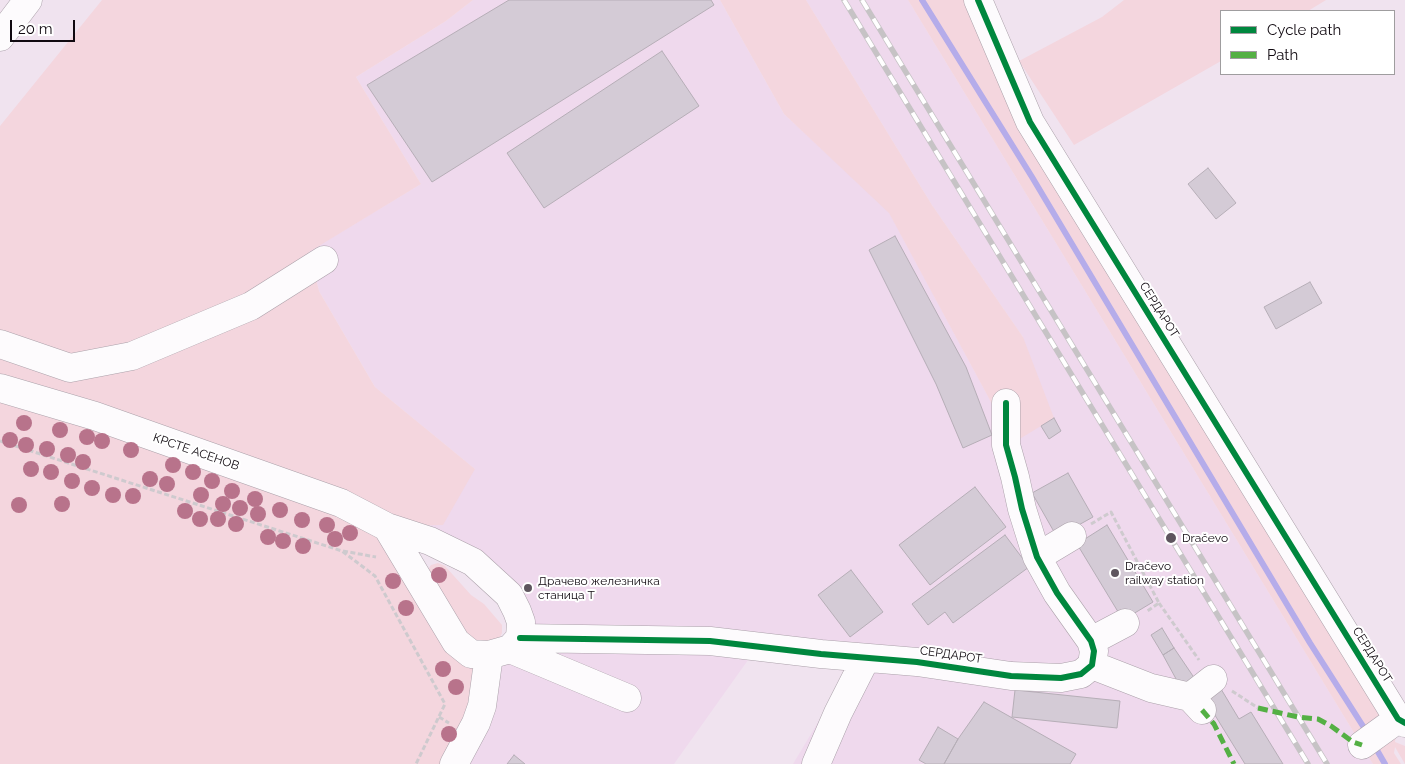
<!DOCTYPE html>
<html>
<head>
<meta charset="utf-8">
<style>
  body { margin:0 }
  #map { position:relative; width:1405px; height:764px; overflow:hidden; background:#f0e3ef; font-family:Raleway,sans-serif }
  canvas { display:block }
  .legend { position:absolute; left:1220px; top:10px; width:175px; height:65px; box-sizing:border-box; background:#fff; border:1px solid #9f9d9f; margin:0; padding:6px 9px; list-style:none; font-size:15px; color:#100910 }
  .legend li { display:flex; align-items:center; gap:10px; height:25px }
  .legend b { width:25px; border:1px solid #9f9d9f }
  .scale { position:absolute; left:10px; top:20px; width:65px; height:22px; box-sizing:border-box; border:2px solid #100910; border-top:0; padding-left:6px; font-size:15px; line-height:18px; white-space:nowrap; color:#100910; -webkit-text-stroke:4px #fff; paint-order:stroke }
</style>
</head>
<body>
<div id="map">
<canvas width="1405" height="764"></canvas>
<ul class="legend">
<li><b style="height:6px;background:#00873e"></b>Cycle path</li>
<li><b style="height:6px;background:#54b044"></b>Path</li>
</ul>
<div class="scale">20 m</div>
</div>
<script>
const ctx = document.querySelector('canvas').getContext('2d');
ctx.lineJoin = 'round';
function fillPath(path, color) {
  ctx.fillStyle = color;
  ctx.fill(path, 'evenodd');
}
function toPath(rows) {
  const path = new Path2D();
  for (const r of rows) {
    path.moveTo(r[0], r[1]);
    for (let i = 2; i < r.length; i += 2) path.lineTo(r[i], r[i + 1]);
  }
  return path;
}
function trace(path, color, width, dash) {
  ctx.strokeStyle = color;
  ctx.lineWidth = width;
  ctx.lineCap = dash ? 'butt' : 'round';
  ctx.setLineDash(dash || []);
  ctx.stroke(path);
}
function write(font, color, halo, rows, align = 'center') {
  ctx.font = font + ' Raleway,sans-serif';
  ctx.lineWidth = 4;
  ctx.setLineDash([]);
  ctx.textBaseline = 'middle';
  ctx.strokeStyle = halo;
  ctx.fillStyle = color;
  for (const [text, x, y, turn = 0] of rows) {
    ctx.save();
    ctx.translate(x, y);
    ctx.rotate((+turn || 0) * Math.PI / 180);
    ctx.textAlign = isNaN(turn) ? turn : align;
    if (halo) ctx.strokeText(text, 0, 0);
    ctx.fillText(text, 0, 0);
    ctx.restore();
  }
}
fillPath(toPath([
  [473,0,720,0,784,114,888,210,1013,443,1023,337,932,205,806,0,908,0,1373,764,793,764,857,657,758,646,674,764,454,764,484,691,510,649,509,595,387,527,475,469,375,387,319,291,309,251,421,184,356,77,446,21]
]), '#efd9ed');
fillPath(toPath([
  [102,0,473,0,446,21,356,77,421,184,309,252,319,291,375,387,475,469,443,525,401,526,0,383,0,126],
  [720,0,806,0,932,205,1023,337,1054,418,1013,443,889,213,784,114],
  [908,0,978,0,1030,122,1398,719,1395,742,1405,746,1405,764,1395,747,1394,753,1401,764,1373,764],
  [1124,0,1326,0,1308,11,1221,11,1221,61,1074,145,1019,61,1102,17],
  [0,388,387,527,442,620,489,655,454,764,0,764],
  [438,563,445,566,471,595,484,604,502,625,502,633,499,639,494,644,466,642,430,580,429,568,431,565]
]), '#f4d6de');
trace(toPath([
  [922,0,1032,177,1310,643,1368,734],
  [1374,745,1385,764]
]), '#b5acea', 6);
const building = toPath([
  [509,0,711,0,714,5,432,182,367,85,509,0],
  [662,51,699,106,544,208,507,153,662,51],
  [1208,168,1236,203,1216,219,1188,184,1208,168],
  [895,236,966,367,992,435,963,448,936,384,869,250,895,236],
  [1310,282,1322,303,1276,329,1264,307,1310,282],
  [1054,418,1061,431,1049,439,1041,426,1054,418],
  [1068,473,1093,517,1057,537,1032,493,1068,473],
  [975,487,1006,527,930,585,899,545,975,487],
  [1107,525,1153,602,1123,620,1077,544,1107,525],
  [1005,535,1029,567,953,623,945,612,928,625,912,604,1005,535],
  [851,570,883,612,850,637,818,595,851,570],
  [1162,628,1174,648,1163,655,1151,635,1162,628],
  [1174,648,1195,679,1181,688,1163,655,1174,648],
  [1221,689,1239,719,1251,712,1283,764,1245,764,1205,699,1221,689],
  [1015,690,1120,701,1117,728,1012,717,1015,690],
  [984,702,1076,754,1070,764,944,764,958,739,984,702],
  [938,727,958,739,944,764,926,764,919,760,938,727],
  [514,755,525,764,507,764,514,755]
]);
fillPath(building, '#d4cbd6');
trace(building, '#b6aeb7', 1);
const minor = toPath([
  [978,0,1030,122,1398,719,1405,723],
  [0,37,28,0],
  [0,344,70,368,132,356,251,306,324,260],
  [0,388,95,416,341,503,387,527],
  [387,527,430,541,473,562,509,595,517,611,521,622,520,638,510,649,489,655,471,654,456,642,387,527],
  [1037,557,1072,536],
  [520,638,710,641,821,654,917,662,1011,676,1061,678,1081,674,1092,665,1094,651,1091,641,1057,593,1037,557,1022,509,1015,477,1006,445,1006,403],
  [1091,641,1125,623],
  [510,649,627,698],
  [1092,665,1151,688,1190,697,1202,710],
  [1190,697,1213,679],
  [1362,745,1398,719],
  [454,764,476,723,482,706,489,655],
  [816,764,838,713,866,658]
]);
trace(minor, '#aba1aa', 29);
trace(toPath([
  [0,441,342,551,375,576,445,704,416,764],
  [1091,524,1111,512,1159,603,1146,612],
  [343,551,376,557],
  [1159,603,1199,660],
  [1232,691,1258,708],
  [439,717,449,723]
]), '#cecace', 3, [5, 2.5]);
trace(minor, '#fdfbfd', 28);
const rail = toPath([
  [844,0,1308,764],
  [862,0,1327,764]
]);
trace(rail, '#c6c3c5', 5.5);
trace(rail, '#fff', 4, [11]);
trace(toPath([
  [1258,708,1298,717,1318,719,1331,726,1353,742,1362,745],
  [1202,710,1214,724,1234,764]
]), '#54b044', 5, [10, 5]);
trace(toPath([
  [978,0,1030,122,1398,719,1405,723],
  [520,638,710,641,821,654,917,662,1011,676,1061,678,1081,674,1092,665,1094,651,1091,641,1057,593,1037,557,1022,509,1015,477,1006,445,1006,403]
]), '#00873e', 6);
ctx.fillStyle = '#b8738b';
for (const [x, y] of [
  [24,423],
  [60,430],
  [87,437],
  [10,440],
  [102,441],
  [26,445],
  [47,449],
  [131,450],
  [68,455],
  [83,462],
  [173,465],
  [31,469],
  [51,472],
  [193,472],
  [150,479],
  [72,481],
  [212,481],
  [167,484],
  [92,488],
  [232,491],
  [113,495],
  [201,495],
  [133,496],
  [255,499],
  [62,504],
  [223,504],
  [19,505],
  [240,508],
  [280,510],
  [185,511],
  [258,514],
  [200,519],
  [218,519],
  [302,520],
  [236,524],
  [327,525],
  [350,533],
  [268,537],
  [335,539],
  [283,541],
  [303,546],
  [439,575],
  [393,581],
  [406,608],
  [443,669],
  [456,687],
  [449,734]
]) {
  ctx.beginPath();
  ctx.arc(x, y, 8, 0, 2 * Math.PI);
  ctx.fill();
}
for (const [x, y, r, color] of [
  [1171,538,6,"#5e555e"],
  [1115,573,5,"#5e555e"],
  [528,588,5,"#5e555e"]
]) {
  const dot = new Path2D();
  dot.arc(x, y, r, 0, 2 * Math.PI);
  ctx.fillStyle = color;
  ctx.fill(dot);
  trace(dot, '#fff', 2);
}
write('12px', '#100910', '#fff', [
  ["СЕРДАРОТ",1159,310,58],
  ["КРСТЕ АСЕНОВ",196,452,19],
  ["СЕРДАРОТ",951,655,8],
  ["СЕРДАРОТ",1372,655,58]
]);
write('12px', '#100910', '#fff', [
  ["Dračevo",1182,538],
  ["Dračevo",1125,566],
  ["railway station",1125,580],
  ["Драчево железничка",538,581],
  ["станица Т",538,595]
], 'left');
</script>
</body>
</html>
